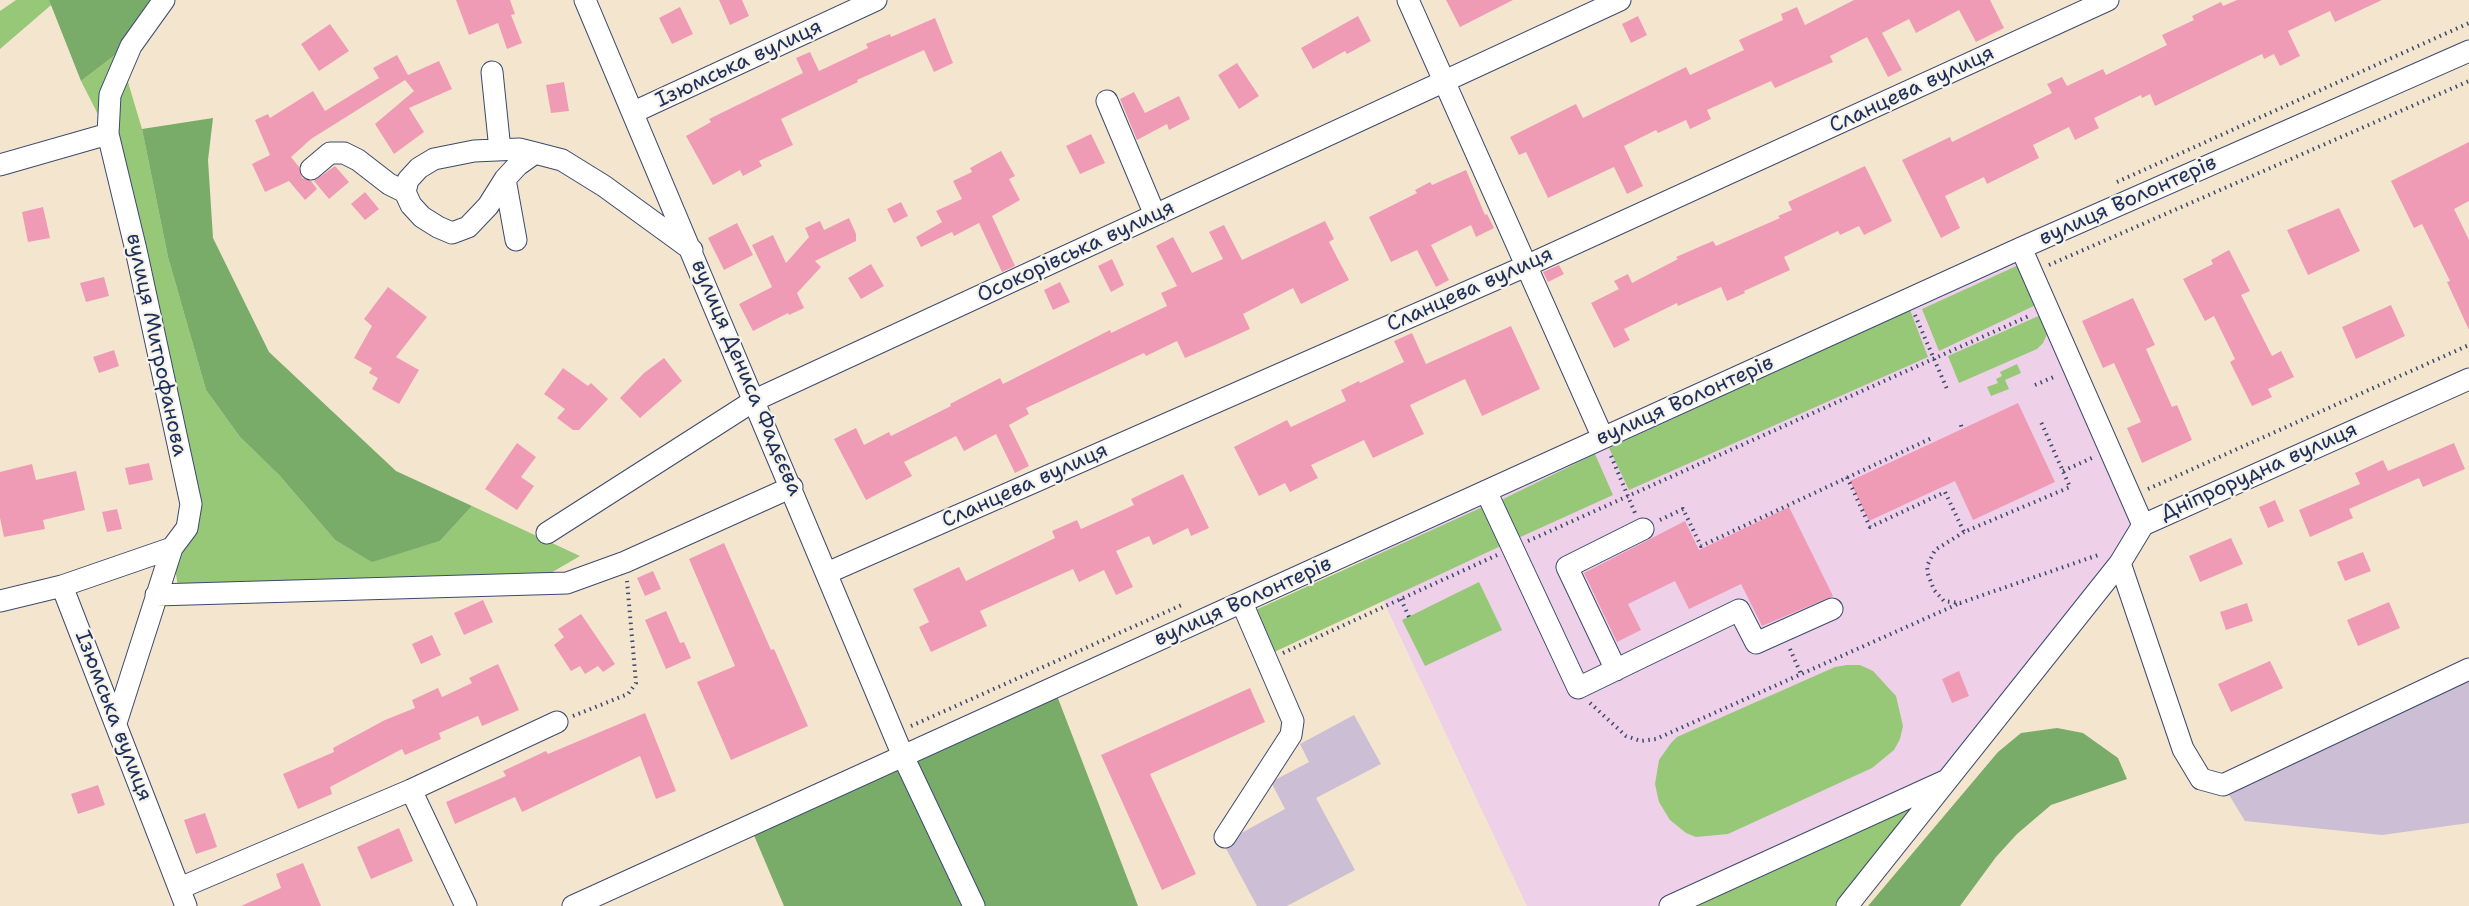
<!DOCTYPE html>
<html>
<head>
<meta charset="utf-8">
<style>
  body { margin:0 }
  canvas { display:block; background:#f4e5ce }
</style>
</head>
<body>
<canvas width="2469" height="906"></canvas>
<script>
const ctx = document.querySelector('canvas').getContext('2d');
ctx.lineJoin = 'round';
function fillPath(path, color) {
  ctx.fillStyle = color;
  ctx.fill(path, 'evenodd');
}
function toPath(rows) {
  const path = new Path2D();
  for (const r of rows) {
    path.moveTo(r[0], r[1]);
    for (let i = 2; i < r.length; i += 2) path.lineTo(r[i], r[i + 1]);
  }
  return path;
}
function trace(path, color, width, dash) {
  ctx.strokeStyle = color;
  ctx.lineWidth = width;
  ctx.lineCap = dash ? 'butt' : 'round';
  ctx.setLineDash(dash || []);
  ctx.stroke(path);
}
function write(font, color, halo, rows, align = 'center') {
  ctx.font = font + ' "Shantell Sans",sans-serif';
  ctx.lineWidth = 4.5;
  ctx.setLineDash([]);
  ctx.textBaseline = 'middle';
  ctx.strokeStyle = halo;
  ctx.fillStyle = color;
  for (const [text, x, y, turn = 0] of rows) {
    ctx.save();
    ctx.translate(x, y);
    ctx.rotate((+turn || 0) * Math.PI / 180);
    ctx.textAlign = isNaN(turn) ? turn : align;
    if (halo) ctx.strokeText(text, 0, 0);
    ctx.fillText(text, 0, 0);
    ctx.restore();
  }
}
fillPath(toPath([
  [2021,248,2143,525,1950,779,1670,906,1527,906,1359,549]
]), '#eed0e8');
fillPath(toPath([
  [2469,663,2469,823,2382,835,2245,821,2223,785],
  [1354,715,1381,764,1316,798,1355,870,1287,906,1257,906,1223,843,1285,809,1271,782,1309,762,1300,744]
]), '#ccbed4');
fillPath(toPath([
  [16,0,57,0,0,49,0,11],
  [119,52,142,129,168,257,206,390,240,437,279,475,335,540,372,561,440,541,472,506,580,556,549,574,178,587,172,548,187,528,108,134,81,81],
  [2023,263,2040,303,1939,351,1922,309],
  [1910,310,1928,357,1629,490,1609,448],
  [2043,314,2048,332,2043,343,2037,349,1959,383,1948,356],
  [2017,364,2021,373,2005,380,2009,389,1991,396,1987,387,1998,383,1996,379,2002,376,2000,372],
  [1595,454,1613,495,1516,539,1499,501],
  [1487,505,1505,544,1270,654,1251,612],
  [1479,582,1502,630,1425,666,1402,620],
  [1847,665,1860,665,1873,671,1896,696,1903,726,1900,739,1894,750,1872,768,1728,834,1696,837,1686,833,1670,820,1659,802,1655,784,1659,760,1671,743,1677,737,1835,667],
  [1950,779,1847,906,1670,906]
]), '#97c877');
fillPath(toPath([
  [49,0,156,0,119,52,81,81],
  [213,118,208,160,213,238,269,352,396,471,472,506,440,541,372,562,335,540,279,475,240,437,206,390,168,257,142,129],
  [1054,688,1138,906,784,906,750,826],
  [2057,728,2083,733,2118,758,2127,779,2051,805,2017,834,1996,857,1960,906,1868,906,1998,752,2021,733]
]), '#79ac68');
fillPath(toPath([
  [456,0,510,0,515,14,511,15,522,43,507,49,498,23,469,35],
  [719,0,742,0,749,16,730,25],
  [1446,0,1513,0,1460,27],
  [1854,0,1990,0,2004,28,1976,42,1959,10,1916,33,1909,19,1882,33,1902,70,1888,77,1867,37,1830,56,1833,62,1775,88,1771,81,1707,110,1711,119,1690,129,1686,120,1658,133,1656,130,1624,146,1643,186,1627,194,1614,167,1548,198,1526,152,1519,155,1510,137,1576,104,1583,118,1686,67,1690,75,1744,50,1739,40,1783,20,1781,14,1797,7,1805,25],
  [2237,0,2382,0,2335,22,2330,11,2288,31,2300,56,2280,66,2274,54,2264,59,2262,54,2155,106,2150,94,2142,98,2141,95,2094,118,2099,128,2075,140,2069,127,2033,145,2039,158,1987,184,1984,177,1945,196,1960,228,1941,238,1902,160,1950,137,1952,142,2052,93,2047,84,2062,77,2067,86,2103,69,2106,75,2167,45,2162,35,2194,20,2192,16,2221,2,2223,6],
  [680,7,693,34,672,44,659,18],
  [1358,16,1371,41,1347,54,1345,51,1313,69,1301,48],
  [1638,16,1647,35,1631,43,1622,24],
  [935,18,953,63,934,72,924,50,857,80,858,82,781,119,793,145,759,161,762,166,743,176,740,170,713,185,686,136,711,122,709,119,803,73,796,58,810,52,819,71,868,48,866,44,890,34,891,37],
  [330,24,349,51,319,71,301,44],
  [397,55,408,75,439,61,452,89,409,108,424,132,394,154,375,124,414,91,405,80,311,139,291,157,299,167,302,178,311,181,317,189,305,200,289,181,265,192,252,164,270,155,255,120,268,114,270,118,313,91,325,111,379,78,373,68],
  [1237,63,1259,96,1239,109,1218,75],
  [564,82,569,111,551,113,546,85],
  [1134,92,1145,113,1179,96,1190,119,1169,130,1167,124,1137,140,1120,99],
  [1091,134,1105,163,1080,174,1066,146],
  [2469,142,2469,201,2454,209,2469,240,2469,330,2447,282,2450,281,2422,224,2414,228,2391,181],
  [1001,151,1015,176,1009,179,1020,200,992,216,1015,266,1002,272,979,223,954,236,952,232,921,247,916,237,942,222,936,211,962,199,953,181,972,172,970,168],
  [335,166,349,182,329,199,314,181],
  [1865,166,1892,221,1864,235,1859,226,1840,235,1838,231,1784,257,1790,270,1744,291,1745,293,1727,301,1721,287,1678,306,1677,303,1624,329,1630,340,1614,348,1591,303,1619,289,1614,281,1628,274,1632,283,1678,259,1676,257,1713,241,1716,246,1780,218,1778,216,1792,210,1788,202],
  [1466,170,1485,215,1487,214,1494,228,1476,237,1471,225,1431,245,1449,280,1436,287,1417,250,1391,262,1369,217,1417,193,1415,190,1430,182,1432,185],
  [365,192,379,209,365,220,351,204],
  [901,202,908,216,894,223,887,209],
  [43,207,50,238,28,242,22,212],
  [2339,208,2360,251,2308,275,2287,230],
  [849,218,856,234,856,241,815,261,821,267,797,293,804,308,789,315,788,313,753,331,739,304,772,287,752,245,773,235,786,263,809,237,805,228,820,221,824,230],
  [1325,221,1334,239,1329,242,1349,280,1301,304,1293,288,1243,314,1250,329,1215,345,1185,358,1177,341,1146,356,1144,353,1026,408,1029,414,1009,425,1029,466,1015,473,996,434,964,451,956,436,904,462,912,476,866,500,834,439,856,428,864,445,889,432,891,436,951,406,950,404,1000,378,1003,384,1110,330,1111,333,1167,306,1161,293,1177,286,1156,246,1173,237,1192,273,1223,259,1209,232,1224,225,1242,260],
  [737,223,753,255,724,270,708,238],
  [2229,250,2250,291,2241,295,2272,356,2281,351,2294,377,2268,389,2272,397,2252,406,2230,362,2235,359,2214,316,2205,321,2183,279,2213,264,2211,260],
  [1112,259,1124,285,1111,292,1098,266],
  [871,264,884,286,861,299,848,278],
  [1559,265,1564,274,1548,282,1543,272],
  [104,277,109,296,86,302,80,283],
  [1060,282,1070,302,1053,310,1044,290],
  [388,287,427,317,396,357,419,370,399,404,372,389,378,378,369,373,372,368,354,358,372,326,364,319],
  [2133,298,2155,345,2146,349,2172,407,2177,405,2192,440,2142,463,2127,428,2141,422,2114,363,2103,368,2082,321],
  [2391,305,2405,336,2356,359,2342,327],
  [1511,326,1540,389,1482,416,1465,379,1410,405,1424,434,1373,458,1364,440,1311,465,1318,478,1290,492,1285,483,1259,496,1234,447,1287,420,1291,427,1346,401,1341,390,1359,381,1360,383,1404,362,1394,341,1412,333,1426,364],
  [114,350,119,366,99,373,93,357],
  [664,358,682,381,640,418,620,398,644,373],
  [563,368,588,386,591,383,608,399,579,430,573,430,557,418,565,409,544,394],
  [2018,403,2055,482,1973,520,1955,481,1869,521,1850,481],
  [517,443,536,457,521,477,534,486,517,510,485,489],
  [2454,443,2465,469,2423,487,2419,478,2349,509,2353,518,2310,537,2299,510,2360,484,2355,473,2383,460,2388,471],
  [149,463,153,480,129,485,125,468],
  [32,464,36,480,76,471,85,510,43,520,45,529,4,537,0,518,0,472],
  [1183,474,1209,528,1191,536,1188,528,1153,545,1149,536,1116,551,1133,587,1116,595,1104,570,1079,582,1073,569,980,611,987,626,931,652,919,627,929,622,913,589,959,567,966,581,1055,538,1052,531,1077,520,1081,529,1134,505,1131,499],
  [2275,500,2284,521,2268,528,2259,507],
  [1789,507,1833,596,1762,626,1741,584,1689,609,1675,581,1628,604,1641,630,1617,642,1584,573,1685,521,1699,550],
  [117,509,122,529,107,532,102,512],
  [2231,538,2243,564,2200,582,2189,556],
  [724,543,771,650,774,649,808,726,731,760,697,682,735,666,689,559],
  [2363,552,2371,571,2345,581,2337,562],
  [653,571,661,589,645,596,637,578],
  [483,600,493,622,464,635,454,613],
  [2389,602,2400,628,2358,646,2347,620],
  [2247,603,2253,621,2226,630,2220,612],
  [666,611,680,643,684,642,691,658,666,669,645,620],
  [581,614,615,664,603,672,598,666,585,674,580,666,571,671,554,645,564,637,558,629],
  [432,635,441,655,421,664,412,644],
  [2270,661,2283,688,2231,712,2218,684],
  [498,664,519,710,482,726,478,716,439,733,441,739,405,755,402,749,330,787,332,794,298,809,283,774,334,752,333,748,385,720,415,708,412,700,438,688,442,697,472,683,469,678],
  [1959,671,1969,696,1952,703,1942,679],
  [1250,688,1265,722,1150,774,1196,874,1162,890,1101,755],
  [645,713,676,791,656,799,640,756,522,812,515,797,455,824,446,802,506,776,503,771,546,751,548,754],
  [98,785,105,805,78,814,71,794],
  [205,813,217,847,196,854,184,820],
  [399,828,413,861,371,879,357,847],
  [303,863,321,906,241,906,281,888,276,874]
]), '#f09bb6');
const minor = toPath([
  [585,0,903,756,974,906],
  [1408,0,1603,438],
  [492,72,500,150],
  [1107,101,1155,215],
  [634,112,876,0],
  [108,134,110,95,131,46,164,0],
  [535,153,518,165,505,179,488,206,468,227,452,233,438,227,422,217,411,205,405,192,408,180,419,168,434,159,474,151,519,149,535,153,562,160,604,186,692,250],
  [0,165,108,134,136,250,191,504,187,528,172,548,62,586],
  [311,169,330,153,344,153,358,160,389,184,405,192],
  [505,179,516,240],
  [2021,248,2143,525],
  [1486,491,1578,688,1739,610,1756,643,1832,609],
  [547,533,755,400,1620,0],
  [2120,563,2183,749,2201,779,2223,785,2469,669],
  [827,573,1526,266,2108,0],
  [156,595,567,583,625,562,792,487],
  [0,601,62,586,186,906],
  [1616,670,1567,567,1643,529],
  [116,723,172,548],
  [411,790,466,906],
  [1225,837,1291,735,1293,721,1242,603],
  [180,888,411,790,557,722],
  [573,906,2021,248,2469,51],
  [1670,906,1947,780],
  [1847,906,2120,563,2143,525,2469,379]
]);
trace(minor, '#3c4a6f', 23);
trace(toPath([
  [2117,182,2469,23],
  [2049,265,2469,81],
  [1915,315,1947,389],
  [2035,385,2056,376],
  [1961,425,1962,429],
  [1611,456,1635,513],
  [2063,471,2094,457],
  [1847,477,1870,527,1945,492,1964,532,2070,487,2041,422],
  [2148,489,2469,345],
  [1660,520,1683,509,1701,546,1934,437],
  [1964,532,1935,550,1927,566,1928,574,1934,590,1944,601,1960,603,2101,554],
  [1528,541,2031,315],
  [1401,599,1409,617],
  [1790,649,1801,674],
  [1283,653,1497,555],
  [1590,703,1626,736,1641,741,1656,739,1960,603],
  [573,716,628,694,636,683,627,581],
  [911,726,1184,604]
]), '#3c4a6f', 4, [1.5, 4.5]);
trace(minor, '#fff', 21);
write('21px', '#1b2f5e', '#f7f3e8', [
  ["Ізюмська вулиця",739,64,-25],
  ["Сланцева вулиця",1912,90,-25],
  ["вулиця Волонтерів",2128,201,-24],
  ["Осокорівська вулиця",1076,252,-25],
  ["Сланцева вулиця",1470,290,-24],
  ["вулиця Митрофанова",156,345,78],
  ["вулиця Дениса Фадєєва",746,378,67],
  ["вулиця Волонтерів",1685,401,-24],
  ["Дніпрорудна вулиця",2259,472,-24],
  ["Сланцева вулиця",1025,486,-24],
  ["вулиця Волонтерів",1243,602,-24],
  ["Ізюмська вулиця",113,716,69]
]);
</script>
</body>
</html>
